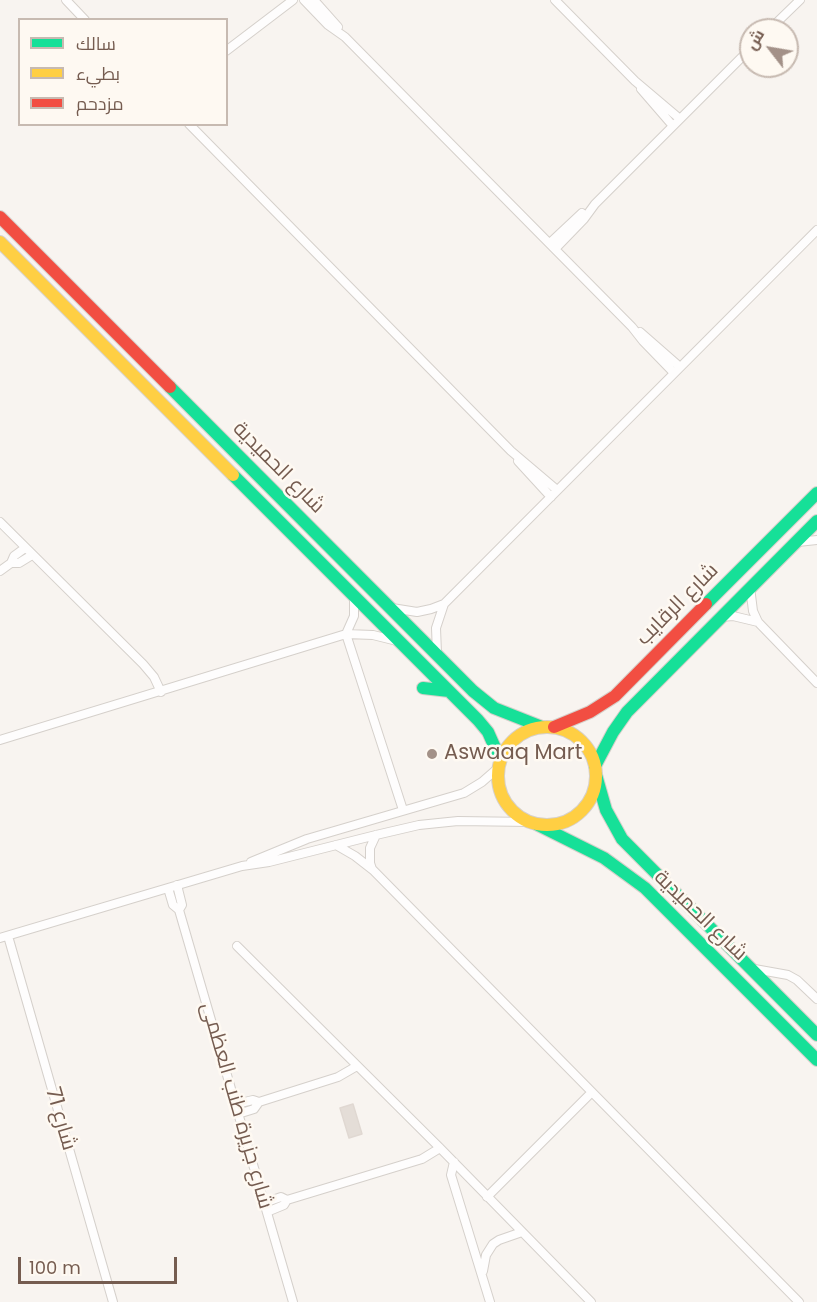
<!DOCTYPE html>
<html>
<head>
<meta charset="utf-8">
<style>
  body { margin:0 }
  #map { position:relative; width:817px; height:1302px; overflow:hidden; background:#f8f4f0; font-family:Poppins,Cairo,sans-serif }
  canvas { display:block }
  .legend { position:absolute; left:18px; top:18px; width:210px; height:108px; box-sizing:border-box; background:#fef9f2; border:2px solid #c7bab1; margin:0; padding:8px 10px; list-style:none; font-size:18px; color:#755c50 }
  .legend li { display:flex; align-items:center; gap:12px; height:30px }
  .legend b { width:30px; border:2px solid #c7bab1 }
  .north { position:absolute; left:739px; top:18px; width:60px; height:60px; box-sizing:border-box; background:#fef9f2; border:2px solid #c7bab1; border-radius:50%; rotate:301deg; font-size:16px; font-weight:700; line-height:24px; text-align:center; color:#755c50 }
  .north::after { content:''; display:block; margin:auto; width:21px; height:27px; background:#a39188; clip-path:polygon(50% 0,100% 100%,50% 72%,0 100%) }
  .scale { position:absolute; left:18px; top:1257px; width:159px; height:27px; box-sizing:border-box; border:3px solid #755c50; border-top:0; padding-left:8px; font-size:18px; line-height:21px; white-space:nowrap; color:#755c50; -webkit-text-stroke:4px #fef9f2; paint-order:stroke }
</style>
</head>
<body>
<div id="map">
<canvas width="817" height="1302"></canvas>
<ul class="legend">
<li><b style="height:8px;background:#16e098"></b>سالك</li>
<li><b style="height:8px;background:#ffcf43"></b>بطيء</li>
<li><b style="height:8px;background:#f24e42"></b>مزدحم</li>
</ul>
<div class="north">ش</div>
<div class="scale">100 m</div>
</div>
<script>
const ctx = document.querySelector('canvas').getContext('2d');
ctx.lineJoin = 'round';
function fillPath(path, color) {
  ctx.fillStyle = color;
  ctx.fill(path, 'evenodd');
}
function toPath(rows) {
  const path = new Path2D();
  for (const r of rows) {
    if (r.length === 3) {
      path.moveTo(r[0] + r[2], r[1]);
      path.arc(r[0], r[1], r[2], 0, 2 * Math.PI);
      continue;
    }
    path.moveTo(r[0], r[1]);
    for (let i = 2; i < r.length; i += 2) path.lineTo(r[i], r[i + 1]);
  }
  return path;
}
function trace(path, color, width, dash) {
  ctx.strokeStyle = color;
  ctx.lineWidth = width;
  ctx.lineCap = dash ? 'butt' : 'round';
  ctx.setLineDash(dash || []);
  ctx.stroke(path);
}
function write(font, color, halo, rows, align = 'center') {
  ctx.font = font + ' Poppins,Cairo,sans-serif';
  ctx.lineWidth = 5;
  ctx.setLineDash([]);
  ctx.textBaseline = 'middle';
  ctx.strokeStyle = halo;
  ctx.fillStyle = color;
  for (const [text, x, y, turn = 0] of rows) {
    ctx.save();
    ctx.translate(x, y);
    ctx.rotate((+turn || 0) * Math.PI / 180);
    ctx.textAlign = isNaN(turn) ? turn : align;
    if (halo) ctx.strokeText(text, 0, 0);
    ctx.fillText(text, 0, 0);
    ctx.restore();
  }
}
const building = toPath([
  [353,1104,362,1134,349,1138,340,1108,353,1104]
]);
fillPath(building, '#e4ddd7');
trace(building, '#e0d8d2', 1.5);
const street = toPath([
  [66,0,85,20],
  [304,0,328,25,345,37,632,327,643,341,674,373],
  [314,0,338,27],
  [555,0,635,81,680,119],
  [769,30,800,0],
  [226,51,293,0],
  [641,89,673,126],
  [189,124,511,451,557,490],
  [550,243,582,213],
  [555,249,584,219,595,204,751,48],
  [640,332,680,367],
  [518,461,551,497],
  [0,522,143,664,154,677,161,692],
  [798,542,817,540],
  [11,563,14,556,25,548],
  [0,571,11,563,19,563,32,555],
  [750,587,753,611,758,622,817,683],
  [354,597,354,616,346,634,403,810],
  [392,608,417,612,431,609,444,604,817,230],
  [721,617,733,616,758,622],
  [437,653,436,628,444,604],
  [0,740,346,634,373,635,397,641],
  [336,845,355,856,373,870,799,1302],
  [251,862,307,839,464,793,482,782,498,768],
  [372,869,370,863,370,848,376,835],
  [177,885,182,905,179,910],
  [168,888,173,905,179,910,293,1302],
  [8,936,113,1302],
  [0,938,242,866,269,862,376,835,419,825,458,821,530,822],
  [237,946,440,1148,591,1302],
  [749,968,788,975,797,980,817,999],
  [236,1104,253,1100,259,1102],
  [238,1114,254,1109,259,1102,338,1077,357,1066],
  [454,1162,451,1175,490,1302],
  [487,1197,592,1092],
  [264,1203,281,1197,287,1200,422,1159,440,1148],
  [267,1212,284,1205,287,1200],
  [483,1271,486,1255,493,1244,499,1240,522,1232]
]);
const fast = toPath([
  [170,387,473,691,494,708,542,727],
  [233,475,478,720,488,732,500,759],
  [706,604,817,493],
  [423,688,449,691],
  [595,766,613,732,627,712,817,521],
  [596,775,606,810,622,839,817,1035],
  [538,825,604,858,645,888,817,1060]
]);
const slow = toPath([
  [0,242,233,475],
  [547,776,49]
]);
const jam = toPath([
  [0,217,170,387],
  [554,727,590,712,615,696,706,604]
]);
trace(street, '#d5d0cb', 10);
trace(fast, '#d6d0ca', 14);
trace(slow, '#d6d0ca', 14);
trace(jam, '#d6d0ca', 14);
trace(street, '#fefdfd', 8);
trace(fast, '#16e098', 12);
trace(slow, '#ffcf43', 12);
trace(jam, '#f24e42', 12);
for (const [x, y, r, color] of [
  [432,754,6,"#a39188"]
]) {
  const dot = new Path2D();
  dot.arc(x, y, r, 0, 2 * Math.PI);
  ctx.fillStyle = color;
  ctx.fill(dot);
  trace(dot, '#fef9f2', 2);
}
write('21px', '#755c50', '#fef9f2', [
  ["شارع الحميدية",278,468,45],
  ["شارع الرقايب",678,605,-45],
  ["شارع الحميدية",700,916,44],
  ["شارع جزيرة طنب العظمى",236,1106,74],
  ["شارع 71",60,1119,74]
]);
write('21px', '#755c50', '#fef9f2', [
  ["Aswaaq Mart",444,754]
], 'left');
</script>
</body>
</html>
